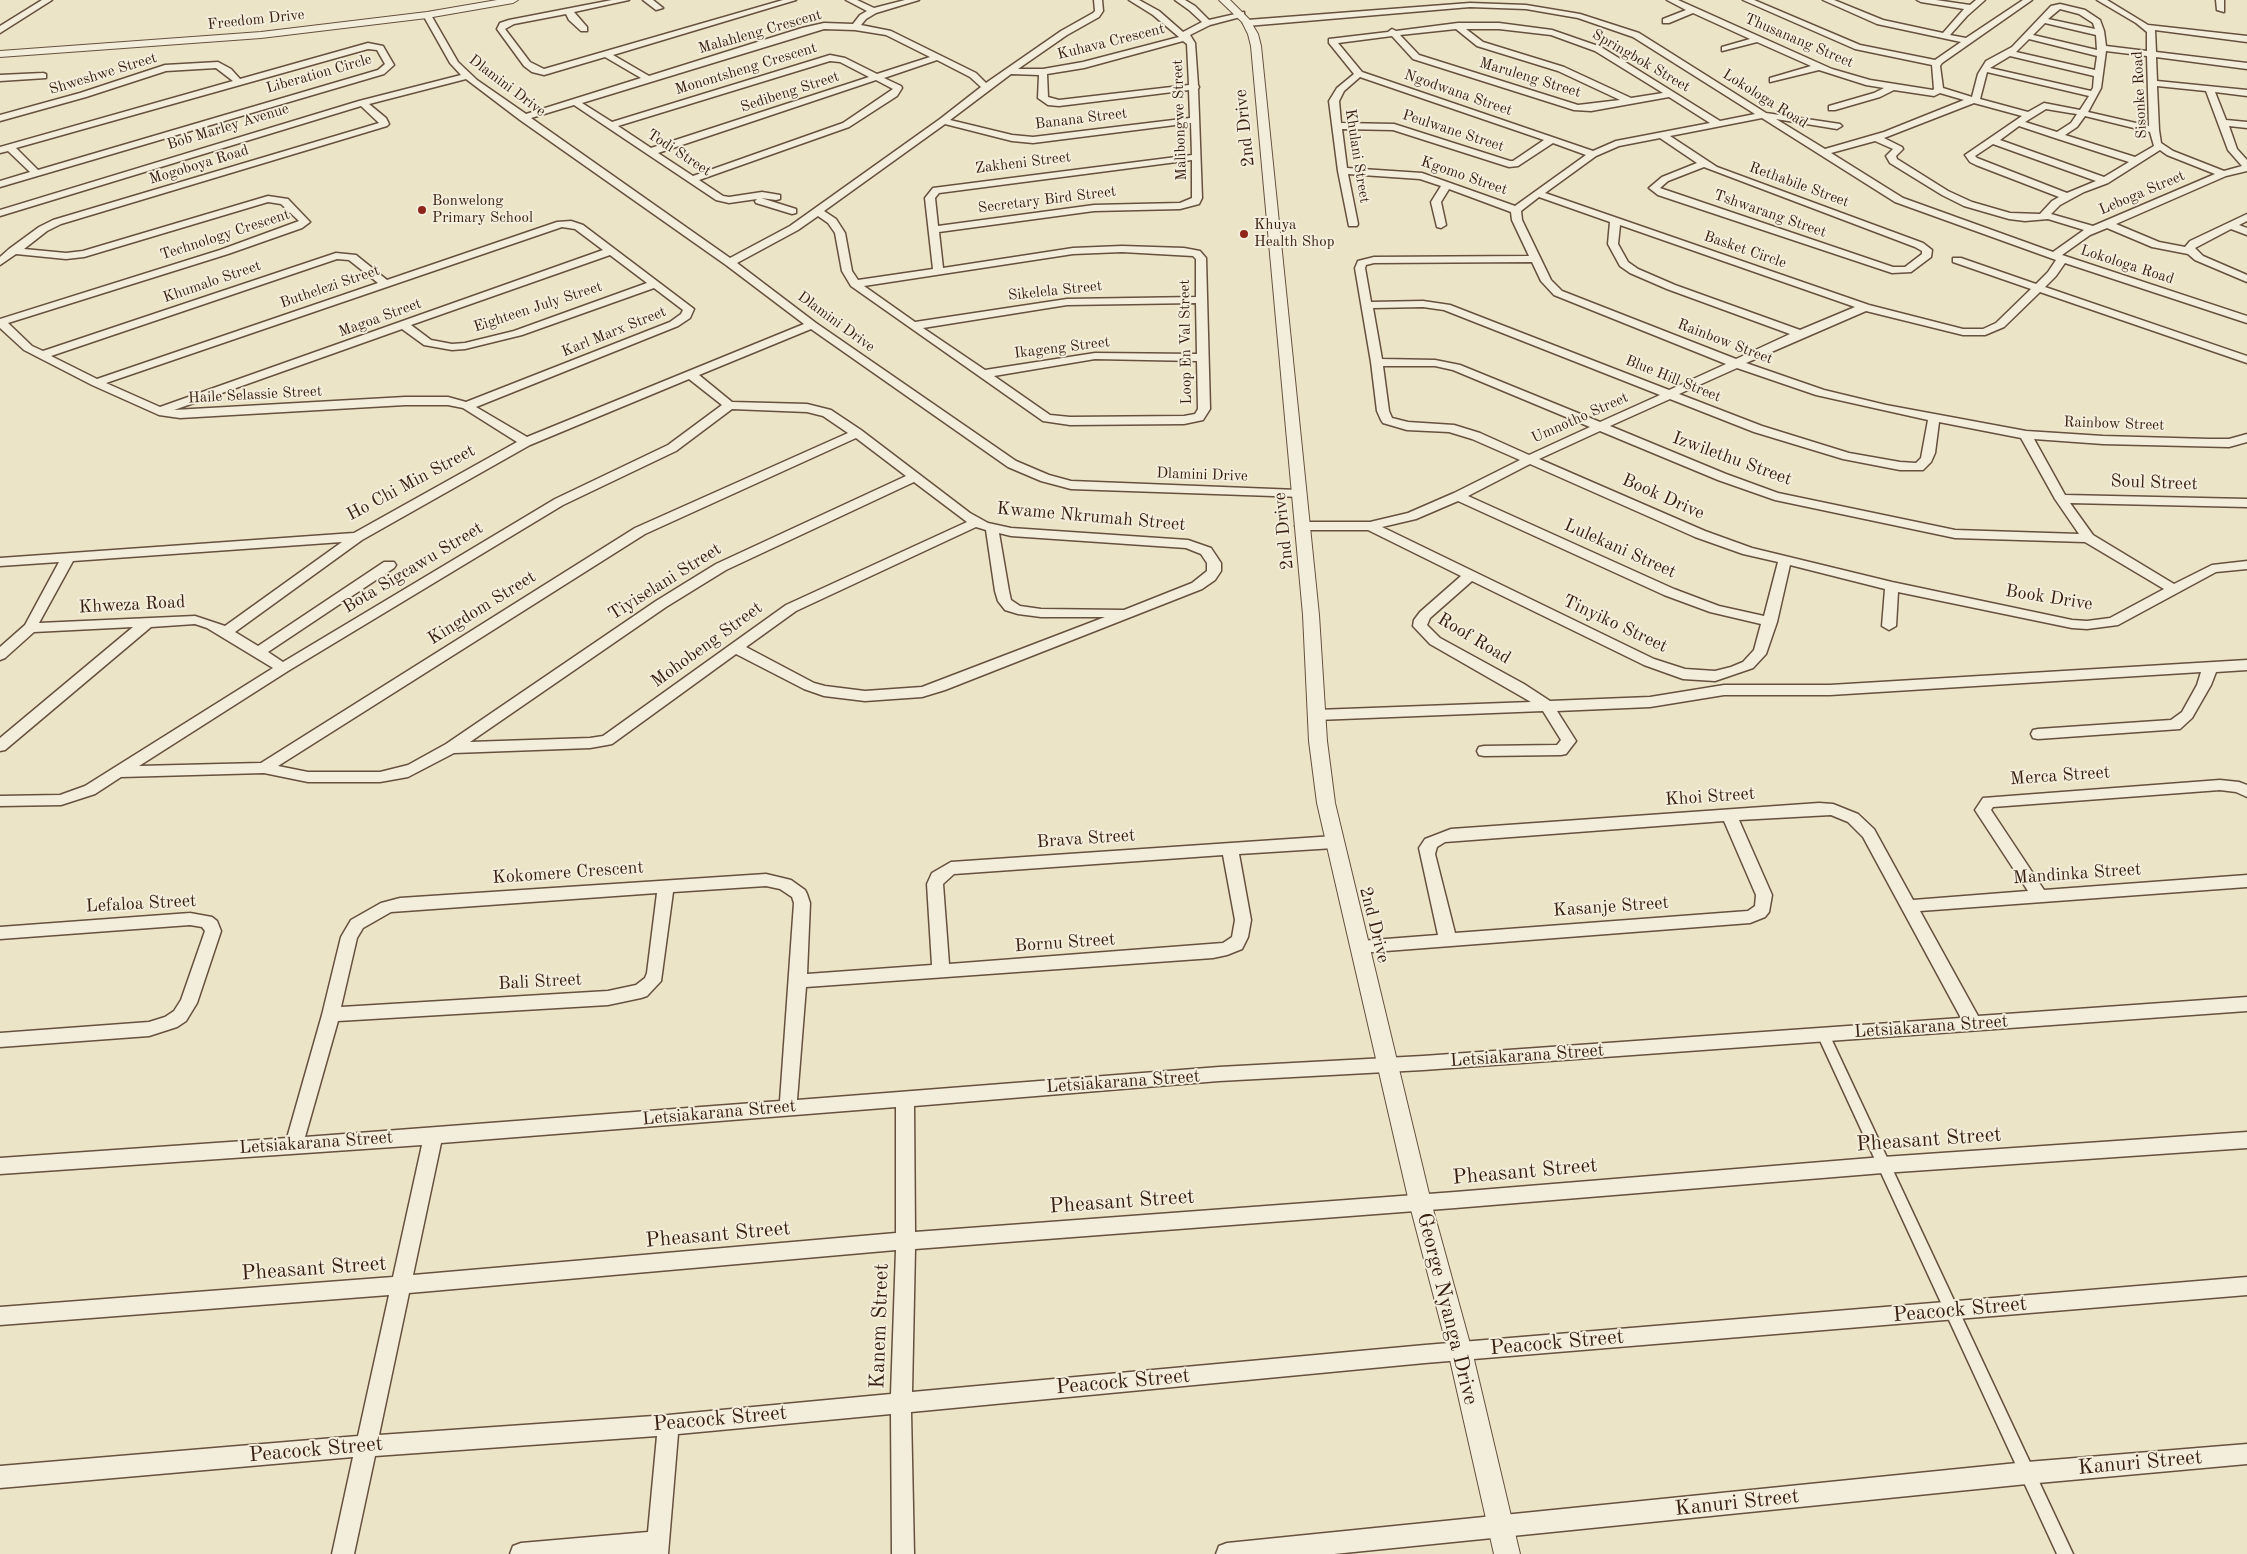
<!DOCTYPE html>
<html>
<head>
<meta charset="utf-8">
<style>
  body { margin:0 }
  canvas { display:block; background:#ece4c7 }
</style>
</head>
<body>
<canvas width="2247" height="1554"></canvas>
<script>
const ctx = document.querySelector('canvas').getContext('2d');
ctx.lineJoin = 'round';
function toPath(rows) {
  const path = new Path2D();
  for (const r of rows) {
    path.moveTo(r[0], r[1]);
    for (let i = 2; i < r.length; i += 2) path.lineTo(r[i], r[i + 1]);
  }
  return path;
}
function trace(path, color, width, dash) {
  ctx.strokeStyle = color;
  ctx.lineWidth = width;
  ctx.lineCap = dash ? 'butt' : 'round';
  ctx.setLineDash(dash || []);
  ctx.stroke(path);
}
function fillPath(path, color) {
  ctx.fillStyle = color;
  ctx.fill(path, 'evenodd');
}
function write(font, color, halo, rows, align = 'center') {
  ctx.font = font + ' "Old Standard TT",serif';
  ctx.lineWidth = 4;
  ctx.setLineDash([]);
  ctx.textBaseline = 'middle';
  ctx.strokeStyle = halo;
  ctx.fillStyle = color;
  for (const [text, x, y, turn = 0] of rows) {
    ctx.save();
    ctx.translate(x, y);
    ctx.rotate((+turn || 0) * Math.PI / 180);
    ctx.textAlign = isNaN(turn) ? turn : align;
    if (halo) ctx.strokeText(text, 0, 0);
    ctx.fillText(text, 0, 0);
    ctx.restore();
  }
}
const pedestrian = toPath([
  [1823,1029,1828,1030,1829,1034,2073,1554,2057,1554,1817,1034,1818,1030,1823,1029]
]);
const minor = toPath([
  [42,0,52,0,0,33,0,26,42,0],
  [612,0,629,0,574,12,587,27,587,31,581,31,569,20,566,14,514,24,505,29,530,62,544,69,783,0,796,0,613,55,649,76,802,28,824,23,853,24,860,15,867,11,846,0,857,0,874,8,905,0,919,0,876,13,866,19,861,25,891,31,976,73,986,83,1061,31,1093,13,1095,11,1094,0,1102,0,1103,11,1099,17,1067,35,1018,69,1043,69,1083,62,1179,37,1153,15,1129,0,1139,0,1159,11,1183,32,1202,22,1189,10,1175,0,1185,0,1195,6,1209,20,1244,12,1244,16,1210,25,1190,35,1195,43,1198,85,1199,87,1198,89,1202,198,1199,204,1180,209,1094,211,939,232,943,268,1073,248,1122,246,1184,248,1200,251,1206,258,1210,409,1203,420,1184,424,1070,425,1043,421,851,286,842,271,835,233,828,223,818,216,798,230,737,263,816,323,1016,461,1049,475,1071,481,1298,490,1304,494,1302,497,1071,489,1041,481,1008,467,811,329,699,375,732,402,807,404,831,410,861,430,970,513,988,523,1011,528,1188,540,1211,548,1221,563,1221,571,1215,580,1202,589,945,690,922,697,865,701,824,696,804,689,736,654,612,744,607,745,590,748,454,753,408,777,380,782,308,782,264,773,121,777,95,794,61,805,0,806,0,796,60,795,85,786,273,668,207,628,195,624,151,627,5,750,0,751,0,738,133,627,34,632,5,658,0,660,0,647,25,625,59,562,0,566,0,558,354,533,517,442,463,408,448,405,405,405,180,418,159,415,92,385,24,350,0,328,0,319,220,250,299,221,281,204,268,202,84,257,66,259,16,254,0,265,0,257,9,249,39,227,53,220,379,123,361,106,0,216,0,210,359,101,461,75,450,63,423,15,427,13,431,15,458,62,477,80,526,114,641,78,605,57,544,75,532,72,524,66,497,29,500,23,509,20,612,0],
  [824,29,855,30,886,35,930,57,877,74,845,58,830,55,612,122,582,103,824,29],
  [1183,41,1187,44,1189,85,1059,100,1048,97,1047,74,1084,68,1183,41],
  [937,60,970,77,981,87,940,119,790,226,730,258,531,118,574,105,716,200,729,203,757,199,755,201,756,203,792,214,796,213,796,209,761,198,776,200,780,199,780,195,762,192,729,197,723,196,699,180,849,127,897,96,902,88,901,86,884,78,937,60],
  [830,61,840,62,869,77,651,148,618,126,830,61],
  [1011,74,1039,75,1038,98,1048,105,1059,106,1189,90,1190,118,1033,137,1012,135,950,120,1011,74],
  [466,79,520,120,726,265,804,324,527,437,476,407,678,326,690,318,694,309,583,225,571,221,557,222,387,280,356,255,336,253,43,351,32,346,8,323,228,254,302,228,310,222,288,199,268,196,83,251,66,253,24,249,47,231,61,224,387,126,389,124,386,118,369,104,466,79],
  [876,80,893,89,843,123,693,176,658,153,876,80],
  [1191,123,1192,155,933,188,925,198,933,269,858,280,852,271,845,233,836,219,824,211,945,124,1012,141,1033,143,1191,123],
  [1192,160,1192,198,1180,203,1094,205,938,226,935,198,939,193,1192,160],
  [562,227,575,229,603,250,160,407,106,383,562,227],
  [1122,252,1193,256,1196,259,1196,297,1067,299,915,322,864,286,1073,254,1122,252],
  [610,255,647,283,514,331,465,343,452,344,431,340,411,325,610,255],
  [337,259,349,260,378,283,97,379,51,356,337,259],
  [654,288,683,310,681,314,670,322,466,402,448,397,405,397,174,410,402,329,424,345,452,350,465,349,522,335,654,288],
  [1196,303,1197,354,1095,353,985,370,923,328,1067,305,1196,303],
  [1095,359,1197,361,1198,409,1195,414,1184,416,1070,417,1050,415,994,376,1095,359],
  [689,379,722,405,668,445,555,499,283,662,268,652,394,568,396,565,394,562,384,562,258,646,235,632,362,540,530,445,689,379],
  [732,409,807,412,823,416,848,433,635,528,261,763,139,766,288,671,563,505,676,451,732,409],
  [856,438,906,476,716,564,656,601,446,744,408,765,380,772,308,772,278,766,645,534,856,438],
  [914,482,967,522,786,605,603,736,590,738,470,742,666,607,726,570,914,482],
  [976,527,986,530,995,591,998,601,1005,610,1018,614,1041,617,1105,617,922,687,865,691,825,686,814,683,746,647,796,611,976,527],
  [999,533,1011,536,1186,548,1201,554,1207,563,1207,571,1192,583,1124,610,1041,609,1020,606,1011,600,1009,591,999,533],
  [342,542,225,626,195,616,39,623,73,561,342,542],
  [643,0,653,0,663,8,656,10,643,0],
  [1667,0,1678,0,1832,69,1870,80,1933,90,1934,89,1932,65,1855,49,1743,0,1754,0,1860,45,1935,60,1961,42,1877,24,1823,0,1834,0,1883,20,1943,33,1964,9,1921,2,1917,0,1936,0,1970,5,1976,0,1985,0,1967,16,1950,35,1966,38,2023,0,2032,0,1942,63,1940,66,1943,88,1972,97,1978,74,1986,61,2012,47,2051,6,2060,4,2085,10,2100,20,2104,31,2106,46,2147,51,2147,32,2136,23,2097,0,2107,0,2148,25,2247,36,2247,42,2155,30,2156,52,2247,63,2247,69,2156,57,2157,81,2247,90,2247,96,2215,92,2226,120,2247,122,2247,128,2229,126,2237,149,2247,160,2247,171,2226,176,2116,224,2159,242,2185,247,2190,241,2247,214,2247,221,2239,225,2247,228,2247,235,2231,229,2195,248,2203,256,2247,275,2247,282,2195,260,2188,254,2152,247,2107,228,2090,235,2062,255,2247,316,2247,323,2065,263,2056,276,2045,287,2247,356,2247,363,2040,292,2004,327,1985,335,1963,335,1866,311,1746,363,1824,390,1886,405,2026,431,2103,436,2209,439,2229,439,2247,434,2247,442,2229,447,2103,444,2034,439,2065,495,2247,499,2247,507,2070,503,2093,535,2174,584,2212,565,2247,561,2247,569,2216,572,2118,625,2087,629,2072,628,1898,592,1896,626,1889,630,1882,626,1885,589,1790,565,1777,622,1766,654,1753,668,1715,681,1683,679,1644,665,1472,581,1430,618,1427,625,1440,638,1524,684,1550,701,1650,697,1724,685,1830,685,2247,660,2247,670,2216,672,2211,685,2192,718,2180,729,2038,739,2033,738,2031,734,2033,730,2038,729,2171,720,2182,712,2197,685,2201,672,1830,695,1724,695,1650,707,1557,711,1576,741,1566,754,1561,755,1484,756,1479,755,1477,751,1479,747,1484,746,1557,745,1561,740,1543,711,1317,720,1312,718,1310,715,1312,712,1317,710,1531,702,1430,644,1413,626,1414,620,1420,612,1461,576,1368,530,1301,530,1295,526,1301,522,1370,522,1408,513,1454,493,1520,460,1472,439,1449,432,1407,430,1383,423,1381,420,1377,411,1371,362,1355,268,1358,261,1374,257,1529,256,1512,220,1511,212,1449,189,1441,202,1446,225,1441,228,1437,227,1431,202,1441,186,1420,179,1348,174,1358,224,1357,226,1349,226,1338,171,1329,101,1337,88,1354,74,1329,43,1329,39,1388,32,1392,29,1396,31,1458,23,1499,23,1552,30,1601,47,1720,121,1755,114,1633,37,1578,18,1526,9,1470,7,1247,26,1243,23,1247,20,1470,3,1526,5,1580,14,1639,33,1766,113,1840,124,1842,126,1837,129,1776,119,1825,149,1884,132,1964,100,1940,93,1934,96,1894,90,1880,97,1835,110,1829,110,1829,106,1874,93,1884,88,1866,85,1819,70,1770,82,1770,78,1811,66,1757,42,1722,51,1722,47,1750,39,1693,13,1669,23,1663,23,1663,19,1686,10,1667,0],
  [2060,9,2079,14,2093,23,2095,29,2048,19,2060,9],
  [2045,23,2096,35,2097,50,2033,35,2045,23],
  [1456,29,1477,46,1558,71,1620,100,1578,105,1419,55,1400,35,1456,29],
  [1466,29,1499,29,1551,35,1595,51,1663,93,1631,98,1564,67,1483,42,1466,29],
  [1392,36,1413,59,1574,110,1591,111,1669,97,1710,123,1616,141,1593,151,1362,72,1338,43,1392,36],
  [2029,39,2097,56,2095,70,2016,52,2029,39],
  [2106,51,2147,56,2149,126,2088,112,2101,88,2106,51],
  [2010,56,2094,76,2093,88,2091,91,1990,68,2010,56],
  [1987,72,2089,96,2080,110,2044,103,2028,112,1980,99,1987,72],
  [1360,77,1544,140,1513,161,1510,161,1394,124,1341,123,1339,101,1344,91,1360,77],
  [2157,86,2206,91,2228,150,2242,166,2224,171,2173,151,2161,143,2159,130,2157,86],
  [1974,103,2022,116,1965,155,1970,162,1976,165,2059,197,2052,201,2040,214,2010,213,1972,202,1948,191,1897,159,1896,156,1903,149,1902,147,1884,138,1974,103],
  [2046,109,2070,113,2077,114,2071,123,2057,132,2025,122,2046,109],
  [2085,116,2150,132,2154,146,2135,157,2065,135,2077,127,2085,116],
  [1762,118,1895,202,2056,260,2048,272,2036,284,1961,258,1953,258,1953,262,2031,289,1996,323,1983,329,1963,329,1869,305,1545,193,1596,156,1619,146,1660,138,1697,163,1662,177,1649,188,1658,195,1892,273,1911,272,1931,257,1932,250,1923,243,1717,167,1670,136,1762,118],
  [2019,126,2055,138,2129,162,2104,177,2000,140,2019,126],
  [1342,129,1393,130,1509,167,1518,166,1553,143,1586,155,1515,206,1422,173,1347,168,1342,129],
  [1875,141,1893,149,1886,156,1890,163,1942,195,1964,206,2009,219,2025,221,2048,219,2084,230,2053,252,1903,198,1831,153,1875,141],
  [1993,144,2096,181,2067,193,1977,158,1975,156,1993,144],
  [2160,150,2167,155,2215,174,2093,226,2051,214,2060,205,2084,192,2108,183,2160,150],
  [1704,167,1915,247,1922,251,1922,254,1905,267,1893,267,1660,188,1668,181,1704,167],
  [1539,197,1610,222,1608,244,1620,266,1630,273,1667,289,1790,334,1736,359,1562,291,1551,280,1522,220,1521,211,1539,197],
  [1620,225,1855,307,1800,330,1675,285,1638,269,1628,262,1618,244,1620,225],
  [1532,262,1541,281,1554,295,1726,364,1669,390,1450,305,1423,301,1371,302,1365,268,1366,265,1374,263,1532,262],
  [1423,307,1444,310,1660,395,1600,422,1460,365,1435,360,1382,359,1373,308,1423,307],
  [1383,366,1435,366,1453,370,1590,427,1529,455,1480,433,1454,425,1408,422,1392,418,1389,411,1383,366],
  [1737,368,1816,395,1928,420,1921,458,1916,463,1900,462,1849,453,1762,426,1679,394,1737,368],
  [1670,399,1754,432,1843,459,1900,470,1923,470,1931,462,1935,453,1939,422,2021,438,2055,499,2079,534,1955,530,1778,493,1726,474,1610,426,1670,399],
  [1600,431,1718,480,1775,500,1955,538,2085,542,2164,589,2110,618,2087,621,2072,620,1892,582,1752,548,1705,531,1539,459,1600,431],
  [1530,464,1695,537,1743,554,1778,562,1764,616,1719,606,1674,589,1468,496,1530,464],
  [1458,501,1664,595,1710,612,1761,624,1754,650,1743,662,1731,667,1715,671,1685,669,1654,659,1382,527,1416,519,1458,501],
  [2216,0,2224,0,2224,12,2217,10,2216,0],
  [368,43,383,46,394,65,384,74,0,187,0,181,30,172,8,151,0,153,0,147,233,81,216,68,166,71,86,97,0,121,0,115,80,93,165,65,218,62,231,69,240,79,368,43],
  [368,49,377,50,385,64,378,70,38,170,16,148,368,49],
  [43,73,46,74,46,78,0,81,0,75,43,73],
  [2220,780,2239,782,2247,785,2247,797,2236,792,2220,790,1993,807,1991,810,2044,890,2247,875,2247,887,1920,911,1978,1016,2247,997,2247,1011,1423,1070,1219,1081,914,1106,915,1232,1455,1192,1883,1157,2247,1132,2247,1148,1883,1173,1455,1208,915,1249,912,1392,1425,1345,2247,1277,2247,1295,1425,1363,911,1412,914,1554,892,1554,891,1414,678,1434,668,1554,510,1554,513,1546,521,1543,648,1532,657,1436,375,1456,354,1554,332,1554,353,1457,0,1488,0,1466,358,1436,389,1295,0,1325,0,1307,393,1277,422,1145,0,1174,0,1158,287,1138,322,1015,341,937,351,920,381,903,400,898,766,874,791,880,805,890,807,894,810,903,807,974,932,965,927,884,932,873,951,862,1334,836,1340,838,1342,842,1340,846,1334,848,1239,854,1251,920,1248,937,1242,949,1227,955,1213,958,806,987,797,1100,1219,1067,1423,1056,1961,1018,1863,837,1848,822,1831,815,1739,820,1772,895,1769,912,1765,917,1750,923,1360,953,1354,952,1352,947,1354,942,1360,941,1438,935,1419,848,1425,839,1451,829,1819,803,1833,804,1858,814,1874,829,1913,900,2028,891,1975,810,1983,798,2220,780],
  [1724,821,1756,895,1755,906,1748,911,1455,933,1435,854,1437,847,1445,842,1724,821],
  [1223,855,1235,920,1232,937,1223,943,949,964,943,884,954,874,1223,855],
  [766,886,780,889,792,897,794,903,780,1101,305,1137,338,1021,608,1005,641,998,647,996,661,981,673,892,766,886],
  [657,893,647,973,645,978,636,985,608,991,341,1007,357,938,363,928,391,912,657,893],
  [896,1107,896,1233,413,1275,441,1143,896,1107],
  [896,1250,891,1394,668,1415,379,1435,409,1293,896,1250],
  [190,913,212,917,217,921,221,931,197,1003,186,1021,177,1027,149,1036,0,1047,0,1033,149,1022,165,1017,174,1011,181,1000,205,931,202,927,190,925,0,939,0,927,190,913],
  [2247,1444,2247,1464,2027,1484,1334,1554,1216,1554,1219,1546,1227,1543,2027,1462,2247,1444]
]);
const tertiary = toPath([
  [497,0,518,0,513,3,427,18,261,38,0,57,0,51,261,32,427,12,497,0],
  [1219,0,1230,0,1249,19,1258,34,1261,46,1319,615,1327,741,1335,803,1431,1202,1472,1351,1520,1554,1494,1554,1448,1351,1409,1202,1317,803,1309,741,1303,615,1251,46,1248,34,1242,22,1219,0]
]);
trace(pedestrian, '#65513e', 3);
trace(minor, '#65513e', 3);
trace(tertiary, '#65513e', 2);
fillPath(pedestrian, '#f3eddb');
fillPath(minor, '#f3eddb');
fillPath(tertiary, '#f3eddb');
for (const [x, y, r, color] of [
  [422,210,5,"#8f2418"],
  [1244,234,5,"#8f2418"]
]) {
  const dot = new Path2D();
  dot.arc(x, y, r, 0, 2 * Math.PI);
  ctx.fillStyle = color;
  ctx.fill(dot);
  trace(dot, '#f3eddb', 2);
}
write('15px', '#382011', '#f3eddb', [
  ["Freedom Drive",256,20,-6],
  ["Malahleng Crescent",760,32,-16],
  ["Thusanang Street",1799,41,23],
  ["Kuhava Crescent",1111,42,-14],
  ["Springbok Street",1641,61,30],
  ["Monontsheng Crescent",746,69,-17],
  ["Shweshwe Street",103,74,-17],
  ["Liberation Circle",319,74,-16],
  ["Maruleng Street",1530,78,17],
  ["Dlamini Drive",507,86,37],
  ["Sedibeng Street",790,92,-18],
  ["Ngodwana Street",1458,93,19],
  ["Sisonke Road",2140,95,-93],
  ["Lokologa Road",1765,99,32],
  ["Banana Street",1081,119,-7],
  ["Malibongwe Street",1180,120,-92],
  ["Bob Marley Avenue",228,127,-17],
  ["Peulwane Street",1453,131,18],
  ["Todi Street",679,153,33],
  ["Khulani Street",1357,156,81],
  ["Zakheni Street",1023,163,-7],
  ["Mogoboya Road",199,165,-17],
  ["Kgomo Street",1464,176,19],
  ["Rethabile Street",1799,185,20],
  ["Leboga Street",2142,193,-23],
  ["Secretary Bird Street",1047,200,-7],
  ["Tshwarang Street",1770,214,19],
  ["Technology Crescent",225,235,-18],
  ["Basket Circle",1745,250,19],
  ["Lokologa Road",2127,265,18],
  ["Khumalo Street",212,282,-19],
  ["Buthelezi Street",330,287,-19],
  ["Sikelela Street",1055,291,-6],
  ["Eighteen July Street",538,307,-18],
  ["Magoa Street",380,318,-20],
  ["Dlamini Drive",836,322,36],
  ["Karl Marx Street",614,332,-22],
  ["Loop En Val Street",1186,342,-91],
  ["Rainbow Street",1725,342,21],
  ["Ikageng Street",1062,348,-7],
  ["Blue Hill Street",1673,379,22],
  ["Haile Selassie Street",255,395,-3],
  ["Umnotho Street",1580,418,-24],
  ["Rainbow Street",2114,424,2],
  ["Dlamini Drive",1202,475,2]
]);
write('15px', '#382011', '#f3eddb', [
  ["Bonwelong",432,201],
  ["Primary School",432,218],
  ["Khuya",1254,225],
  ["Health Shop",1254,242]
], 'left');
write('18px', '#382011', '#f3eddb', [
  ["2nd Drive",1245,128,-96],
  ["Izwilethu Street",1732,459,20],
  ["Ho Chi Min Street",411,483,-28],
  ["Soul Street",2154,483,2],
  ["Book Drive",1663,497,24],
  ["Kwame Nkrumah Street",1091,517,5],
  ["2nd Drive",1284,531,-96],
  ["Lulekani Street",1620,549,24],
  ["Bota Sigcawu Street",413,568,-31],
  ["Tiyiselani Street",665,582,-32],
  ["Book Drive",2049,598,9],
  ["Khweza Road",132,605,-3],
  ["Kingdom Street",482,608,-32],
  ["Tinyiko Street",1615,624,25],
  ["Roof Road",1474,639,31],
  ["Mohobeng Street",707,645,-36],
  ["Merca Street",2060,776,-4],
  ["Khoi Street",1710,797,-4],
  ["Brava Street",1086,839,-4],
  ["Kokomere Crescent",568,873,-4],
  ["Mandinka Street",2077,874,-4],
  ["Lefaloa Street",141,904,-3],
  ["Kasanje Street",1611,907,-4],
  ["2nd Drive",1374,925,76],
  ["Bornu Street",1065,943,-4],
  ["Bali Street",540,982,-3],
  ["Letsiakarana Street",1931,1027,-4],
  ["Letsiakarana Street",1527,1056,-4],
  ["Letsiakarana Street",1123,1082,-4],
  ["Letsiakarana Street",719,1113,-5],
  ["Letsiakarana Street",316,1143,-4]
]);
write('21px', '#382011', '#f3eddb', [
  ["Pheasant Street",1929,1140,-4],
  ["Pheasant Street",1525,1172,-5],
  ["Pheasant Street",1122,1202,-4],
  ["Pheasant Street",718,1235,-5],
  ["Pheasant Street",314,1269,-4],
  ["George Nyanga Drive",1447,1309,76],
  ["Peacock Street",1960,1310,-5],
  ["Kanem Street",880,1326,-88],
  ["Peacock Street",1557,1343,-5],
  ["Peacock Street",1123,1382,-5],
  ["Peacock Street",720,1419,-5],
  ["Peacock Street",316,1450,-5],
  ["Kanuri Street",2140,1463,-5],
  ["Kanuri Street",1737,1503,-6]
]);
</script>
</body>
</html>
